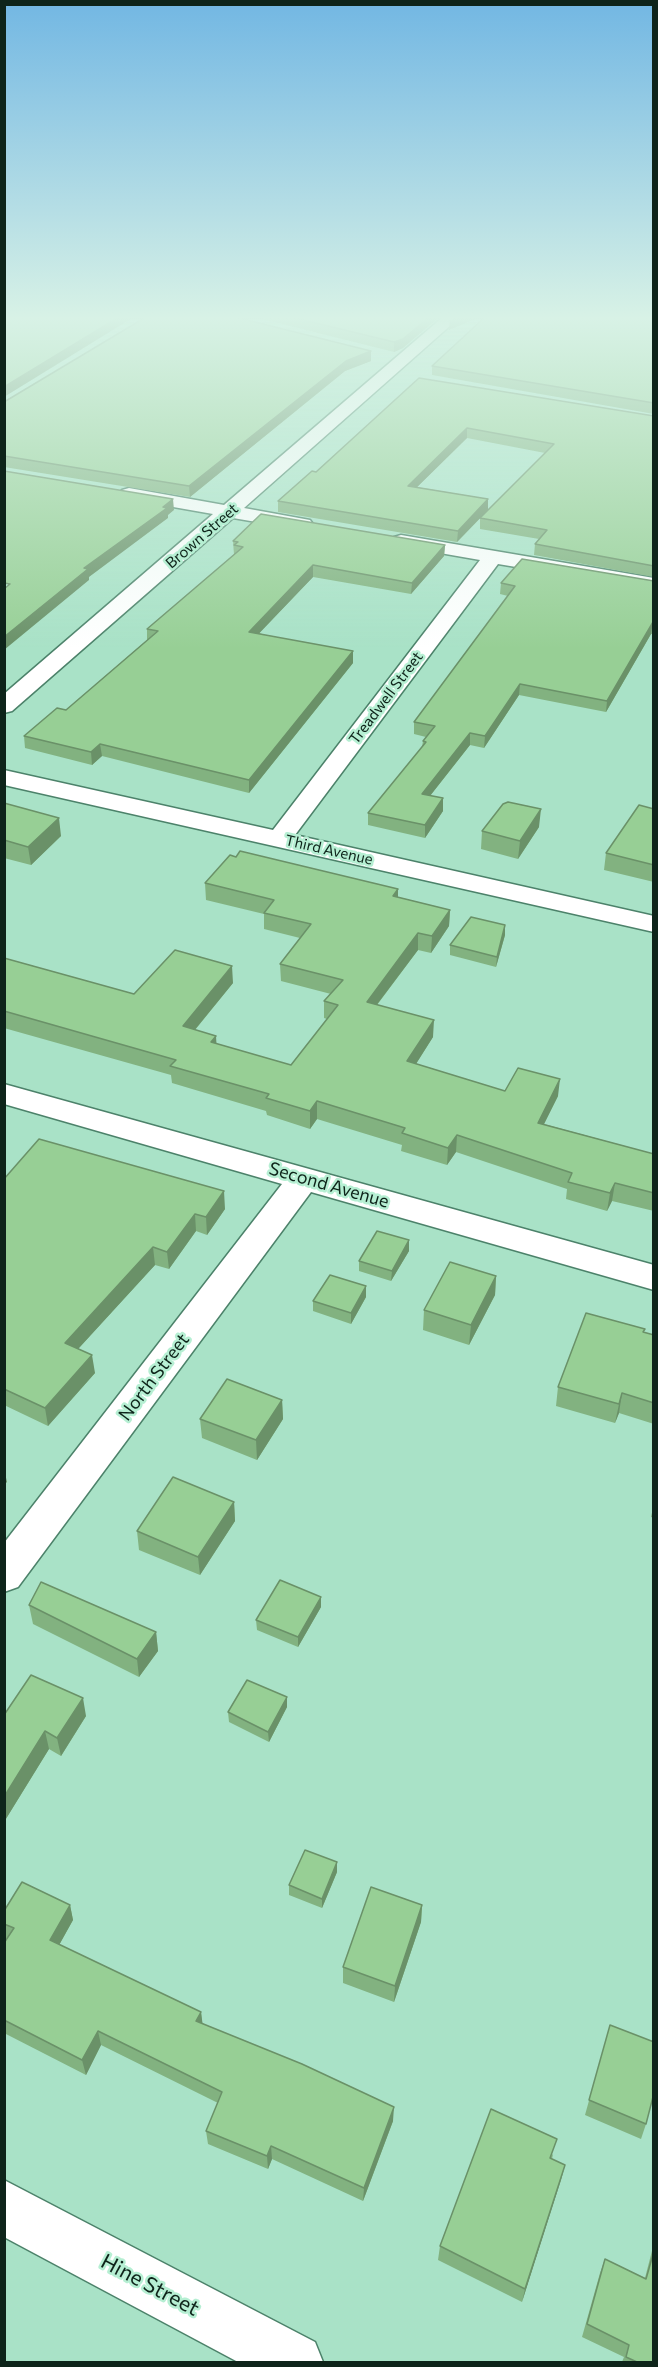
<!DOCTYPE html>
<html>
<head>
<meta charset="utf-8">
<style>
  body { margin:0 }
  #map { position:relative; width:658px; height:2367px; overflow:hidden; background:#a9e2c7; font-family:Commissioner,sans-serif }
  canvas { display:block }
  .frame { position:absolute; inset:0; border:6px solid #0e241a; pointer-events:none }
</style>
</head>
<body>
<div id="map">
<canvas width="658" height="2367"></canvas>
<div class="frame"></div>
</div>
<script>
const ctx = document.querySelector('canvas').getContext('2d');
ctx.lineJoin = 'round';
function toPath(rows) {
  const path = new Path2D();
  for (const r of rows) {
    path.moveTo(r[0], r[1]);
    for (let i = 2; i < r.length; i += 2) path.lineTo(r[i], r[i + 1]);
  }
  return path;
}
function trace(path, color, width, dash) {
  ctx.strokeStyle = color;
  ctx.lineWidth = width;
  ctx.lineCap = dash ? 'butt' : 'round';
  ctx.setLineDash(dash || []);
  ctx.stroke(path);
}
function fillPath(path, color) {
  ctx.fillStyle = color;
  ctx.fill(path, 'evenodd');
}
function write(font, color, halo, rows, align = 'center') {
  ctx.font = font + ' Commissioner,sans-serif';
  ctx.lineWidth = 5;
  ctx.setLineDash([]);
  ctx.textBaseline = 'middle';
  ctx.strokeStyle = halo;
  ctx.fillStyle = color;
  for (const [text, x, y, turn = 0] of rows) {
    ctx.save();
    ctx.translate(x, y);
    ctx.rotate((+turn || 0) * Math.PI / 180);
    ctx.textAlign = isNaN(turn) ? turn : align;
    if (halo) ctx.strokeText(text, 0, 0);
    ctx.fillText(text, 0, 0);
    ctx.restore();
  }
}
const minor = toPath([
  [443,317,460,317,244,508,310,520,313,524,310,528,303,530,233,518,12,711,4,713,4,694,213,514,122,498,119,494,122,490,129,488,224,505,443,317],
  [401,535,654,578,654,590,498,564,295,835,654,916,654,932,4,785,4,770,273,830,480,560,394,545,391,541,394,537,401,535],
  [4,1084,654,1265,654,1290,311,1192,18,1587,4,1592,4,1543,282,1184,4,1104,4,1084],
  [4,2180,315,2342,323,2362,238,2362,4,2237,4,2180]
]);
trace(minor, '#4c826a', 3);
fillPath(minor, '#fff');
fillPath(toPath([
  [254,317,439,317,403,348,394,352],
  [654,317,654,414,432,375,432,366],
  [371,351,371,361,345,371,190,497,4,467,4,402],
  [419,378,654,416,654,577,534,555,535,544,539,539,480,529,480,518,545,453,467,438,417,487,488,499,488,510,457,542,278,512,278,501,316,472],
  [233,541,445,545,444,556,411,594,313,577,259,633,353,663,249,793,102,756,92,765,25,748,24,736,66,710,147,640,147,629,234,555],
  [654,581,654,634,651,634,606,712,519,695,484,748,470,745,430,796,443,798,443,811,425,838,368,825,368,813,422,747,423,741,426,737,414,734,414,722,508,596,500,594,501,583],
  [4,803,61,836,31,865,4,858],
  [654,809,654,882,604,870,606,853],
  [539,827,518,859,481,849,482,831],
  [205,883,398,889,398,897,450,910,449,926,431,953,418,950,377,1005,433,1037,416,1064,505,1091,558,1096,544,1124,654,1154,654,1211,612,1201,607,1211,566,1199,567,1189,456,1152,447,1165,401,1151,402,1145,317,1119,310,1129,267,1115,266,1111,172,1083,171,1075,4,1028,4,958,134,994,233,983,195,1030,217,1044,291,1065,327,1019,324,1018,324,1001,331,994,281,981,280,964,300,938,264,929,264,914,206,900],
  [505,925,505,935,496,967,450,955,450,945],
  [4,1179,225,1209,207,1235,196,1231,169,1269,155,1265,78,1349,95,1373,48,1426,4,1405],
  [409,1240,409,1251,391,1281,359,1271,359,1261],
  [496,1276,495,1295,469,1345,423,1330,424,1310],
  [366,1286,366,1297,351,1324,313,1311,313,1301],
  [644,1332,654,1335,654,1424,619,1413,615,1423,556,1406,558,1387],
  [282,1400,283,1419,257,1460,202,1438,200,1419],
  [234,1502,235,1521,200,1575,139,1550,137,1531],
  [654,1504,654,1518,651,1517],
  [321,1597,321,1607,298,1647,257,1630,256,1620],
  [29,1605,156,1632,158,1651,139,1677,33,1624],
  [287,1697,287,1707,269,1742,229,1722,228,1712],
  [4,1715,86,1716,61,1756,49,1749,4,1822],
  [337,1872,322,1908,289,1895,289,1885],
  [70,1905,73,1920,59,1945,201,2012,202,2023,393,2121,363,2201,272,2159,268,2169,208,2144,206,2131,218,2103,101,2045,86,2075,4,2033,4,1943,7,1939,4,1938,4,1911],
  [422,1905,421,1922,394,2002,343,1983,343,1967],
  [610,2025,646,2124,641,2139,585,2115],
  [553,2154,552,2159,565,2165,522,2302,438,2260,440,2246],
  [654,2243,654,2362,622,2362,624,2357,582,2337,600,2273,605,2259,645,2278]
]), '#82b280');
fillPath(toPath([
  [119,317,134,317,4,397,4,387],
  [429,317,439,317,403,348,394,352,394,342],
  [458,317,480,317,449,330,450,320],
  [371,351,371,361,345,371,190,497,189,486,346,361],
  [467,428,467,438,408,496,408,486],
  [173,499,174,510,168,515,168,518,89,577,89,580,4,650,4,637,84,568],
  [488,499,488,510,457,542,458,531],
  [445,545,444,556,411,594,412,583],
  [313,565,313,577,250,643,249,632],
  [653,622,651,634,606,712,607,701],
  [353,651,353,663,249,793,249,780],
  [520,684,519,695,484,748,485,736],
  [470,733,470,745,422,806,422,794],
  [100,744,102,756,92,765,91,752],
  [443,798,443,811,425,838,425,825],
  [541,809,539,827,518,859,520,841],
  [59,818,61,836,31,865,28,847],
  [398,889,398,905,393,896],
  [450,910,449,926,431,953,432,936],
  [505,925,505,935,496,967,497,957],
  [418,933,418,950,366,1019,367,1002],
  [232,966,233,983,184,1043,183,1026],
  [434,1020,433,1037,407,1078,407,1061],
  [216,1036,217,1053,211,1042],
  [560,1079,558,1096,536,1140,538,1123],
  [317,1101,317,1119,310,1129,310,1111],
  [457,1135,456,1152,447,1165,448,1148],
  [615,1183,612,1201,607,1211,610,1193],
  [224,1191,225,1209,207,1235,206,1217],
  [195,1214,196,1231,169,1269,167,1252],
  [409,1240,409,1251,391,1281,392,1271],
  [153,1247,155,1265,68,1360,65,1343],
  [496,1276,495,1295,469,1345,471,1325],
  [366,1286,366,1297,351,1324,351,1313],
  [92,1355,95,1373,48,1426,45,1408],
  [622,1393,619,1413,615,1423,619,1404],
  [282,1400,283,1419,257,1460,256,1440],
  [4,1469,7,1482,4,1485],
  [234,1502,235,1521,200,1575,198,1557],
  [321,1597,321,1607,298,1647,298,1637],
  [156,1632,158,1651,139,1677,137,1659],
  [287,1697,287,1707,269,1742,268,1732],
  [83,1698,86,1716,61,1756,57,1738],
  [45,1731,49,1749,4,1822,4,1797],
  [337,1862,337,1872,322,1908,322,1899],
  [70,1905,73,1920,53,1956,50,1940],
  [422,1905,421,1922,394,2002,395,1986],
  [201,2012,203,2027,196,2021],
  [98,2031,101,2045,86,2075,82,2060],
  [394,2107,393,2121,363,2201,364,2188],
  [271,2146,272,2159,268,2169,267,2156],
  [565,2165,561,2180,522,2302,525,2289]
]), '#6a9168');
const building = toPath([
  [4,317,119,317,4,387,4,317],
  [146,317,235,317,371,351,346,361,189,486,4,456,4,402,146,317],
  [291,317,429,317,403,339,394,342,291,317],
  [485,317,654,317,654,403,432,366,485,317],
  [419,378,654,416,654,566,535,544,547,530,480,518,554,444,467,428,408,486,488,499,458,531,278,501,312,471,316,472,419,378],
  [4,471,173,499,163,507,167,508,84,568,88,569,4,637,4,589,10,584,4,583,4,471],
  [261,514,445,545,412,583,313,565,249,632,353,651,249,780,100,744,91,752,24,736,57,708,66,710,158,631,147,629,243,547,234,545,238,542,233,541,261,514],
  [522,559,654,581,654,622,653,622,607,701,520,684,485,736,470,733,422,794,443,798,425,825,368,813,426,742,423,741,435,726,414,722,515,586,501,583,522,559],
  [508,802,541,809,520,841,482,831,503,804,508,802],
  [4,803,59,818,28,847,4,840,4,803],
  [639,805,654,809,654,865,606,853,639,805],
  [240,851,398,889,393,896,450,910,432,936,418,933,367,1002,434,1020,407,1061,505,1091,518,1068,560,1079,538,1123,654,1154,654,1193,615,1183,610,1193,568,1182,572,1173,457,1135,448,1148,402,1133,405,1128,317,1101,310,1111,266,1098,269,1094,170,1066,176,1060,4,1011,4,958,134,994,175,950,232,966,183,1026,216,1036,211,1042,291,1065,338,1005,324,1001,343,980,280,964,311,924,264,913,274,900,205,883,230,855,236,857,240,851],
  [471,917,505,925,497,957,450,945,471,917],
  [39,1139,224,1191,206,1217,195,1214,167,1252,153,1247,65,1343,92,1355,45,1408,4,1389,4,1179,39,1139],
  [377,1231,409,1240,392,1271,359,1261,377,1231],
  [450,1262,496,1276,471,1325,424,1310,450,1262],
  [330,1275,366,1286,351,1313,313,1301,330,1275],
  [586,1313,645,1329,643,1332,654,1335,654,1403,622,1393,619,1404,558,1387,586,1313],
  [227,1379,282,1400,256,1440,200,1419,227,1379],
  [173,1477,234,1502,198,1557,137,1531,173,1477],
  [280,1580,321,1597,298,1637,256,1620,280,1580],
  [41,1582,156,1632,137,1659,29,1605,41,1582],
  [31,1675,83,1698,57,1738,45,1731,4,1797,4,1715,31,1675],
  [247,1680,287,1697,268,1732,228,1712,247,1680],
  [305,1850,337,1862,322,1899,289,1885,305,1850],
  [22,1882,70,1905,50,1940,201,2012,196,2021,302,2064,394,2107,364,2188,271,2146,267,2156,206,2131,222,2092,98,2031,82,2060,4,2020,4,1943,14,1928,4,1924,4,1911,22,1882],
  [371,1887,422,1905,395,1986,343,1967,371,1887],
  [610,2025,654,2042,654,2093,646,2124,589,2100,610,2025],
  [491,2109,557,2139,550,2158,565,2165,525,2289,440,2246,491,2109],
  [654,2251,654,2362,637,2362,626,2357,629,2345,587,2324,605,2259,646,2279,654,2251]
]);
fillPath(building, '#97cf95');
trace(building, '#6a9168', 1.5);
const sky = ctx.createLinearGradient(0, 0, 0, 649);
sky.addColorStop(0, '#72b7e3');
sky.addColorStop(0.49, '#d8f2e6');
sky.addColorStop(1, '#d8f2e600');
ctx.fillStyle = sky;
ctx.fillRect(0, 0, 658, 649);
write('15px', '#0e241a', '#b6efd3', [
  ["Brown Street",202,536,-41],
  ["Treadwell Street",386,698,-53],
  ["Third Avenue",329,850,13]
]);
write('18px', '#0e241a', '#b6efd3', [
  ["Second Avenue",329,1185,16],
  ["North Street",154,1377,-53]
]);
write('21px', '#0e241a', '#b6efd3', [
  ["Hine Street",150,2285,28]
]);
</script>
</body>
</html>
